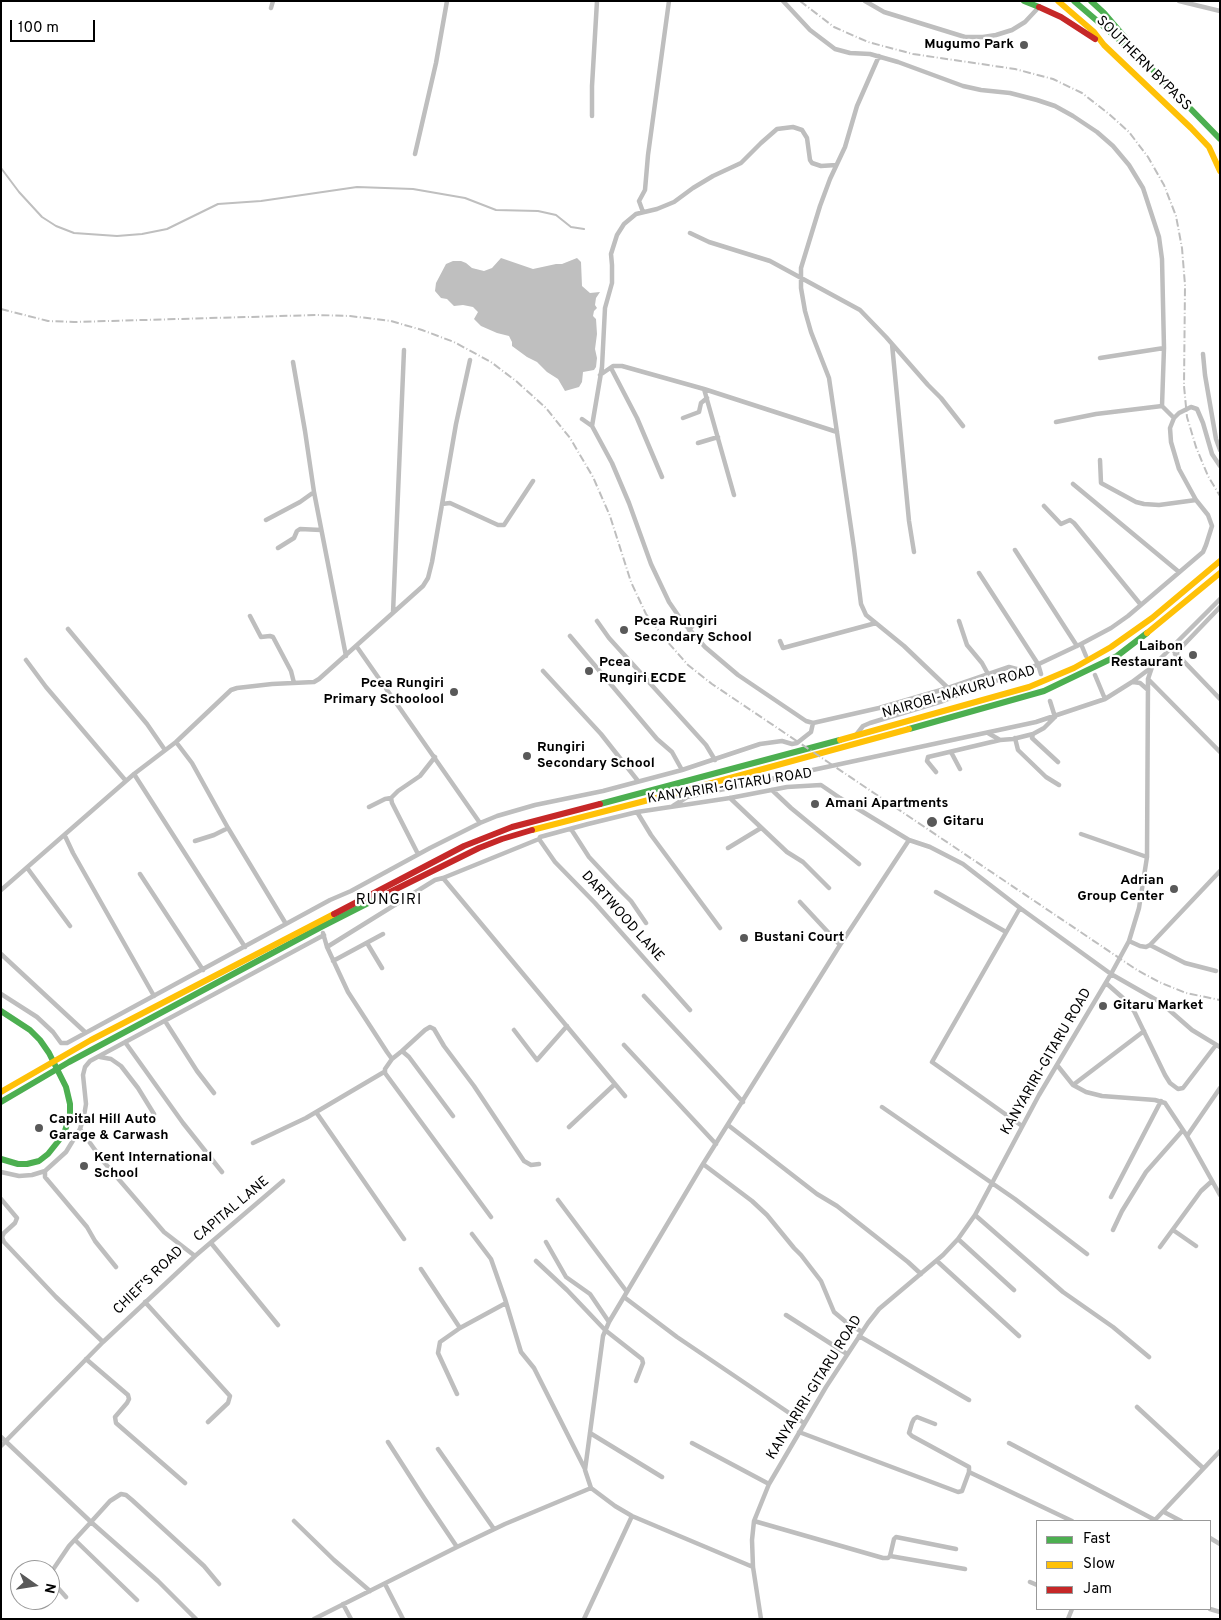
<!DOCTYPE html>
<html>
<head>
<meta charset="utf-8">
<style>
  body { margin:0 }
  #map { position:relative; width:1221px; height:1620px; overflow:hidden; background:#fff; font-family:Overpass,sans-serif }
  canvas { display:block }
  .frame { position:absolute; inset:0; border:2px solid #000; pointer-events:none }
  .legend { position:absolute; left:1036px; top:1520px; width:175px; height:90px; box-sizing:border-box; background:#fff; border:1px solid #999; margin:0; padding:6px 9px; list-style:none; font-size:15px; color:#000 }
  .legend li { display:flex; align-items:center; gap:10px; height:25px }
  .legend b { width:25px; border:1px solid #999 }
  .north { position:absolute; left:10px; top:1560px; width:50px; height:50px; box-sizing:border-box; background:#fff; border:1px solid #999; border-radius:50%; rotate:103deg; font-size:14px; font-weight:700; line-height:20px; text-align:center; color:#000 }
  .north::after { content:''; display:block; margin:auto; width:18px; height:22px; background:#595959; clip-path:polygon(50% 0,100% 100%,50% 72%,0 100%) }
  .scale { position:absolute; left:10px; top:20px; width:85px; height:22px; box-sizing:border-box; border:2px solid #000; border-top:0; padding-left:6px; font-size:15px; line-height:18px; white-space:nowrap; color:#000; -webkit-text-stroke:4px #fff; paint-order:stroke }
</style>
</head>
<body>
<div id="map">
<canvas width="1221" height="1620"></canvas>
<div class="frame"></div>
<ul class="legend">
<li><b style="height:6px;background:#4caf50"></b>Fast</li>
<li><b style="height:6px;background:#ffc107"></b>Slow</li>
<li><b style="height:6px;background:#c62828"></b>Jam</li>
</ul>
<div class="north">N</div>
<div class="scale">100 m</div>
</div>
<script>
const ctx = document.querySelector('canvas').getContext('2d');
ctx.lineJoin = 'round';
function fillPath(path, color) {
  ctx.fillStyle = color;
  ctx.fill(path, 'evenodd');
}
function toPath(rows) {
  const path = new Path2D();
  for (const r of rows) {
    path.moveTo(r[0], r[1]);
    for (let i = 2; i < r.length; i += 2) path.lineTo(r[i], r[i + 1]);
  }
  return path;
}
function trace(path, color, width, dash) {
  ctx.strokeStyle = color;
  ctx.lineWidth = width;
  ctx.lineCap = dash ? 'butt' : 'round';
  ctx.setLineDash(dash || []);
  ctx.stroke(path);
}
function write(font, color, halo, rows, align = 'center') {
  ctx.font = font + ' Overpass,sans-serif';
  ctx.lineWidth = 4.5;
  ctx.setLineDash([]);
  ctx.textBaseline = 'middle';
  ctx.strokeStyle = halo;
  ctx.fillStyle = color;
  for (const [text, x, y, turn = 0] of rows) {
    ctx.save();
    ctx.translate(x, y);
    ctx.rotate((+turn || 0) * Math.PI / 180);
    ctx.textAlign = isNaN(turn) ? turn : align;
    if (halo) ctx.strokeText(text, 0, 0);
    ctx.fillText(text, 0, 0);
    ctx.restore();
  }
}
fillPath(toPath([
  [501,258,533,269,556,264,562,264,577,258,581,262,582,286,590,293,600,292,596,298,595,305,597,308,594,311,593,316,596,319,597,334,595,349,597,358,596,367,594,370,583,372,582,382,579,387,565,391,558,379,547,372,537,362,527,357,512,346,512,342,509,336,497,333,481,326,474,319,478,312,473,307,463,305,454,306,447,299,441,298,435,291,436,283,446,264,453,261,461,261,466,263,472,268,484,271,492,268]
]), '#bfbfbf');
trace(toPath([
  [1,168,19,192,42,217,56,226,74,233,117,236,142,234,167,229,218,204,261,201,357,187,413,189,465,198,496,210,538,211,556,215,571,227,584,229]
]), '#bfbfbf', 2);
trace(toPath([
  [783,1,810,30,835,49,850,53,870,54,898,62,963,86,981,90,1010,93,1037,100,1055,106,1073,116,1097,132,1113,146,1129,165,1143,188,1159,237,1162,259,1164,348,1162,406,1174,418],
  [865,1,884,12,965,37,983,37,996,35,1012,30,1025,22,1039,7],
  [1179,1,1220,11],
  [271,8,273,1],
  [879,56,857,106,845,147,830,179,820,206,801,268,801,288,805,311,811,332,829,378,854,548,861,604,866,615,904,646,948,688],
  [592,116,592,86,597,1],
  [415,154,436,63,447,1],
  [643,212,639,201,645,190,648,155,669,1],
  [690,233,709,242,770,261,860,310,886,337,928,385,941,398,963,426],
  [892,344,909,521,914,552],
  [1203,354,1205,375,1216,439,1220,450],
  [1100,358,1164,348],
  [293,362,305,431,314,492,346,656],
  [611,368,637,418,662,477],
  [600,375,613,366,622,366,704,389,837,432],
  [704,389,734,495],
  [683,418,699,412,701,403,707,398],
  [582,419,592,426,612,463,629,503,651,564,669,602,682,621,705,647,738,675,806,721,813,723,879,708,948,688,1009,667,1024,671,1081,644,1086,656],
  [1056,422,1096,414,1162,406],
  [592,426,602,367,605,308,612,283,612,265,611,254,617,235,624,224,636,214,657,209,674,202,693,188,713,176,741,163,761,143,777,129,793,127,802,130,807,138,810,160,812,163,821,166,836,165],
  [698,443,718,437],
  [1100,460,1101,483,1136,502,1144,504,1159,505,1196,500],
  [1073,484,1179,572],
  [442,504,450,503,498,525,504,525,533,481],
  [1044,506,1061,524,1070,520,1074,523,1141,605],
  [266,520,300,502,314,492],
  [278,548,294,538,297,531,300,529,321,530],
  [1015,550,1077,646],
  [979,573,1038,664,1041,674],
  [393,613,404,350],
  [250,616,261,637,270,636,273,637,291,671,294,683],
  [597,621,609,638,706,745,715,760],
  [959,621,967,645,982,663,988,674],
  [68,629,147,724,165,750],
  [689,630,695,623,707,619],
  [570,636,657,739,672,752,682,770],
  [780,641,783,648,876,623],
  [1081,644,1111,628,1128,616,1203,552,1206,545,1212,526,1208,515,1196,500,1179,469,1171,442,1170,428,1174,418,1179,413,1191,407,1197,409,1203,423,1212,454,1220,466],
  [357,647,480,823],
  [1171,648,1220,699],
  [1175,654,1220,607],
  [26,660,46,687,126,781],
  [543,671,601,734,638,781],
  [1095,675,1105,699],
  [1148,679,1220,752],
  [1133,682,1140,683,1148,690],
  [1050,701,1055,717],
  [988,733,1000,740,1013,739,1033,734,1044,728,1054,718],
  [1033,734,1032,738,1058,762],
  [856,735,863,726,870,723,943,701,1022,671],
  [1015,738,1018,750,1046,777,1059,785],
  [176,742,192,763,228,828,286,924],
  [951,752,960,769],
  [936,772,927,761,928,757,1000,740],
  [134,774,245,947],
  [772,790,791,808,859,864],
  [674,796,687,797,1036,722,1105,699,1132,682,1152,667,1220,599],
  [730,798,787,852,803,862,829,888],
  [673,806,687,797],
  [369,807,385,799,391,798],
  [637,812,651,835,720,928],
  [571,829,589,857,618,888,631,901,646,923],
  [1081,834,1147,857],
  [65,836,73,853,154,996],
  [539,839,555,862,595,903,690,1010],
  [195,841,214,835,228,828],
  [728,848,761,828],
  [418,854,392,803,391,798,398,791,420,776,435,757],
  [28,869,70,926],
  [140,874,203,970],
  [443,878,539,839,540,837,588,824,637,812,730,798,787,787,821,785,840,798,909,840,930,847,963,864,1020,908,1111,974,1160,1002,1192,1030,1220,1047],
  [1,890,134,774,176,742,231,690,237,688,272,684,314,682,319,679,423,586,428,578,432,562,456,424,470,360],
  [936,892,1006,932],
  [800,902,840,945],
  [1020,908,932,1062,1022,1126],
  [323,933,327,947,348,992,387,1052,392,1059,402,1051,409,1057,453,1116],
  [1129,941,1140,946,1146,947,1150,945,1220,871],
  [367,943,382,968],
  [1150,945,1185,963,1216,971],
  [327,947,435,880,443,878,625,1096],
  [1,954,85,1032],
  [333,961,383,934],
  [1106,983,1123,998,1134,1011,1165,1075,1170,1083,1178,1089,1183,1088,1216,1045],
  [1,994,37,1017,53,1032,61,1043,67,1043,330,900,351,891,430,848,480,823,497,816,535,805,603,791,682,770,760,744,782,741,792,744,797,743,811,732,813,723],
  [644,996,743,1102],
  [165,1021,197,1071,214,1093],
  [514,1030,537,1060,567,1026],
  [125,1042,183,1123,222,1172],
  [624,1045,716,1144],
  [402,1051,425,1030,430,1027,434,1029,444,1046,474,1086,524,1161,531,1165,539,1164],
  [100,1057,111,1059,121,1066,138,1088,154,1114],
  [392,1059,385,1069,385,1073,491,1217],
  [1057,1065,1073,1085,1086,1092,1102,1096,1155,1100,1165,1103,1187,1136,1220,1195],
  [1073,1085,1144,1031],
  [882,1107,1015,1199,1087,1254],
  [316,1112,404,1239],
  [728,1125,817,1194,837,1206,908,1262,921,1274],
  [569,1127,615,1084],
  [1187,1136,1220,1088],
  [253,1143,306,1118,384,1072],
  [703,1164,752,1201,767,1215,794,1248,801,1255,821,1281,834,1312,846,1322,862,1332],
  [45,1171,45,1177,87,1227,95,1241,116,1267],
  [1,1172,19,1176,32,1175,45,1171,66,1152,80,1129,84,1116,86,1104,83,1075,85,1067,90,1061,324,935],
  [1111,1197,1161,1101],
  [1,1199,17,1218,15,1223,4,1233,2,1237,4,1242,56,1297,103,1342],
  [558,1200,627,1292],
  [975,1215,1063,1292,1113,1327,1149,1357],
  [1113,1230,1122,1211,1146,1172,1183,1130],
  [1173,1230,1196,1246],
  [472,1234,491,1259,505,1299,521,1352,534,1368,585,1469],
  [958,1239,1014,1290],
  [546,1242,566,1277,590,1294,609,1322],
  [211,1243,278,1325],
  [1160,1247,1201,1191,1212,1181],
  [195,1256,283,1181],
  [536,1261,567,1290,605,1330,642,1359,643,1363,636,1381],
  [937,1261,1019,1336],
  [421,1269,460,1328],
  [624,1297,677,1337,804,1423],
  [145,1302,230,1396,228,1403,208,1422],
  [786,1315,847,1354],
  [859,1336,969,1400],
  [86,1359,128,1395,129,1399,127,1403,115,1417,116,1423,185,1483],
  [457,1394,438,1353,440,1342,460,1328,506,1303],
  [1137,1407,1203,1468],
  [799,1432,958,1492,962,1491,969,1472,969,1467,912,1436,909,1433,912,1423,914,1419,917,1417,935,1424],
  [590,1433,662,1477],
  [1,1437,91,1522,158,1581,196,1619],
  [388,1442,424,1498,457,1547],
  [692,1443,769,1484],
  [1009,1443,1155,1520],
  [1,1446,103,1342,195,1256,164,1232,103,1161,80,1129],
  [438,1449,494,1529],
  [969,1472,1072,1521],
  [1164,1512,1181,1521],
  [294,1521,334,1560,370,1591],
  [754,1521,883,1558,888,1558,890,1556,894,1539,896,1537,956,1549],
  [1154,1521,1220,1451],
  [1210,1538,1220,1544],
  [75,1540,137,1600],
  [890,1556,965,1569],
  [753,1567,632,1516,615,1506,591,1488,585,1470,603,1336,609,1322,703,1164,840,945,909,840],
  [50,1574,69,1546,91,1522,110,1501,121,1494,126,1495,132,1500,204,1566,219,1584],
  [50,1579,66,1597],
  [1030,1582,1037,1585],
  [385,1584,403,1619],
  [343,1604,351,1619],
  [1210,1609,1220,1612],
  [314,1619,457,1547,505,1524,591,1488],
  [584,1619,632,1516],
  [761,1619,753,1567,752,1540,754,1521,769,1484,826,1387,868,1323,879,1309,943,1255,958,1239,975,1215,1039,1095,1111,974,1129,941,1139,908,1147,857,1148,679,1152,667],
  [1068,1619,1072,1609]
]), '#bebebe', 4.5);
trace(toPath([
  [1024,1,1039,7],
  [1074,1,1145,62,1220,139],
  [1091,1,1104,13,1127,40],
  [909,729,1044,691,1117,656,1147,633],
  [600,804,840,740],
  [1,1011,30,1030,40,1040,49,1053,66,1087,70,1104,70,1114,64,1134,48,1154,39,1161,27,1164,18,1164,1,1159],
  [1,1102,69,1062,321,927,378,898]
]), '#4caf50', 6);
trace(toPath([
  [1058,1,1094,32,1104,45,1191,128,1209,147,1220,171],
  [1147,633,1220,573],
  [840,740,1029,687,1074,668,1111,647,1152,618,1220,561],
  [532,830,668,795,909,729],
  [1,1092,91,1040,334,914]
]), '#ffc107', 6);
trace(toPath([
  [1039,7,1061,17,1095,39],
  [378,898,479,848,502,839,532,830],
  [334,914,464,846,512,827,600,804]
]), '#c62828', 6);
trace(toPath([
  [800,1,834,27,868,42,913,54,1015,69,1053,79,1082,93,1109,114,1129,132,1148,157,1164,185,1176,216,1182,248,1185,285,1184,386,1187,417,1196,447,1208,476,1220,496],
  [1,309,48,321,74,322,317,315,350,316,391,321,422,330,454,342,491,362,516,381,546,408,570,438,593,477,610,516,631,582,646,614,665,639,688,665,712,684,1137,970,1159,982,1186,993,1220,1000]
]), '#bebebe', 2, [8, 2.5, 1, 2.5]);
for (const [x, y, r, color] of [
  [1024,45,5,"#595959"],
  [624,630,5,"#595959"],
  [1193,655,5,"#595959"],
  [589,671,5,"#595959"],
  [454,692,5,"#595959"],
  [527,756,5,"#595959"],
  [815,804,5,"#595959"],
  [932,822,6,"#595959"],
  [1174,889,5,"#595959"],
  [744,938,5,"#595959"],
  [1103,1006,5,"#595959"],
  [39,1128,5,"#595959"],
  [84,1166,5,"#595959"]
]) {
  const dot = new Path2D();
  dot.arc(x, y, r, 0, 2 * Math.PI);
  ctx.fillStyle = color;
  ctx.fill(dot);
  trace(dot, '#fff', 2);
}
write('bold 14px', '#000', '#fff', [
  ["Mugumo Park",1014,45,"right"],
  ["Pcea Rungiri",634,622],
  ["Secondary School",634,638],
  ["Laibon",1183,647,"right"],
  ["Restaurant",1183,663,"right"],
  ["Pcea",599,663],
  ["Rungiri ECDE",599,679],
  ["Pcea Rungiri",444,684,"right"],
  ["Primary Schoolool",444,700,"right"],
  ["Rungiri",537,748],
  ["Secondary School",537,764],
  ["Amani Apartments",825,804],
  ["Gitaru",943,822],
  ["Adrian",1164,881,"right"],
  ["Group Center",1164,897,"right"],
  ["Bustani Court",754,938],
  ["Gitaru Market",1113,1006],
  ["Capital Hill Auto",49,1120],
  ["Garage & Carwash",49,1136],
  ["Kent International",94,1158],
  ["School",94,1174]
], 'left');
write('14px', '#000', '#fff', [
  ["SOUTHERN BYPASS",1143,64,45],
  ["NAIROBI-NAKURU ROAD",959,693,-16],
  ["KANYARIRI-GITARU ROAD",730,787,-9],
  ["DARTWOOD LANE",622,917,48],
  ["KANYARIRI-GITARU ROAD",1047,1062,-60],
  ["CAPITAL LANE",232,1210,-40],
  ["CHIEF'S ROAD",149,1281,-44],
  ["KANYARIRI-GITARU ROAD",815,1388,-58]
]);
ctx.letterSpacing = '1px';
write('15px', '#000', '#fff', [
  ["RUNGIRI",389,901]
]);
ctx.letterSpacing = '0px';
</script>
</body>
</html>
